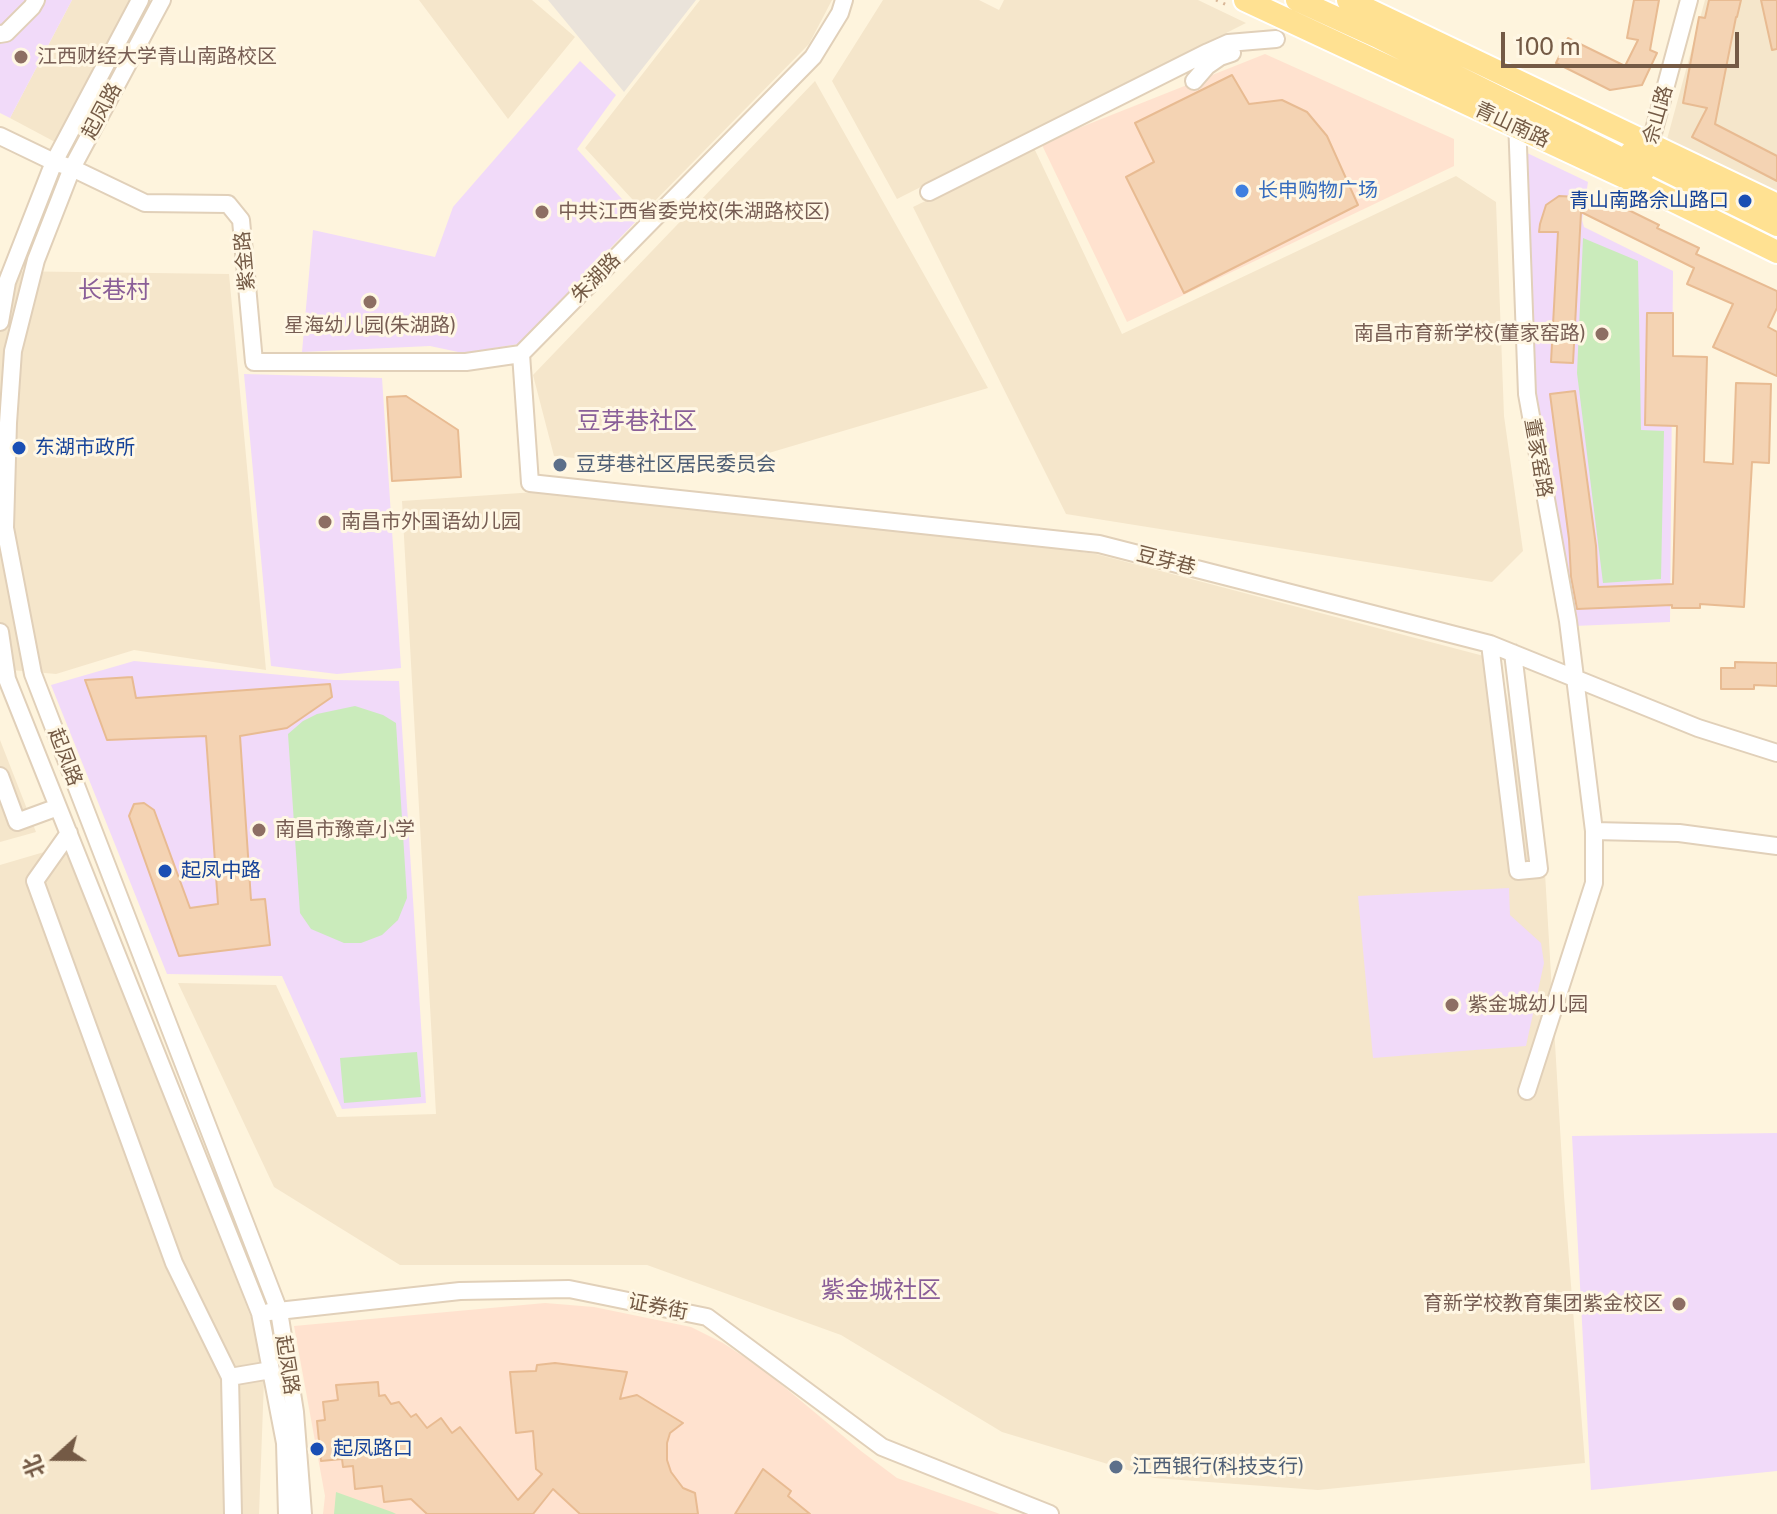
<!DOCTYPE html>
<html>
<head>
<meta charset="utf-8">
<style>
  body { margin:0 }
  #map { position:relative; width:1777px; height:1514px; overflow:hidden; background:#fef4dd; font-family:"Public Sans","Noto Sans SC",sans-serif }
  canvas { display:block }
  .north { position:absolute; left:16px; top:1418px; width:80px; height:80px; -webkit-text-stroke:6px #fff7e4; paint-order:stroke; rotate:249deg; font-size:22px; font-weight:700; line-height:32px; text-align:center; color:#745a45 }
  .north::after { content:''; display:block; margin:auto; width:28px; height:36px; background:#745a45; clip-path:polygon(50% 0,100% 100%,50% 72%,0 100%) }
  .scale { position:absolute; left:1501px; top:32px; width:238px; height:36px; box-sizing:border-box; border:4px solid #745a45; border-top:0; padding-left:10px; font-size:24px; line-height:28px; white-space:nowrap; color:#745a45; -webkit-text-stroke:6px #fff7e4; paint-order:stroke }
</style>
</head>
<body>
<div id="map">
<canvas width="1777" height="1514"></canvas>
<div class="north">北</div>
<div class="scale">100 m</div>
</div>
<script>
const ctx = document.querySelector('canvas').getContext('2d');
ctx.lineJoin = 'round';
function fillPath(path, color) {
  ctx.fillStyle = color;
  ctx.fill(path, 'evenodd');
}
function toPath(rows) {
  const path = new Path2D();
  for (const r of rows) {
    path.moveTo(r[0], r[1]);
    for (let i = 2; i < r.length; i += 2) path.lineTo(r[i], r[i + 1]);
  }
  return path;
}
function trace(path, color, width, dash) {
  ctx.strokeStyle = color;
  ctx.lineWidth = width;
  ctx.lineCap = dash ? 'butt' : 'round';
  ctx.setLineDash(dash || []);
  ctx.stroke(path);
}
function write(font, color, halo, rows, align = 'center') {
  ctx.font = font + ' "Public Sans","Noto Sans SC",sans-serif';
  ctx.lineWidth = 6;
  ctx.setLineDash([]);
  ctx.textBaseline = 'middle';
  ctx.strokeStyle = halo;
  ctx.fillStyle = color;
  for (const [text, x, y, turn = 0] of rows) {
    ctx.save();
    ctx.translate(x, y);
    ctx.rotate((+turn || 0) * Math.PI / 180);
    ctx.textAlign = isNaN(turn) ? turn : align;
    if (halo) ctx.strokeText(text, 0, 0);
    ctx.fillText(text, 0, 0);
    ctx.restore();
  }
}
fillPath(toPath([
  [72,0,130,0,55,142,10,118],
  [419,0,532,0,575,37,508,119],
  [700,0,832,0,809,44,644,212,585,148],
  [883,0,979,0,999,10,1004,0,1198,0,1246,23,897,199,832,81],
  [1705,0,1777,0,1777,196,1666,143],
  [815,81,988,388,708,471,554,456,533,375],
  [1034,148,1122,334,1456,176,1496,202,1504,416,1523,551,1492,582,1066,514,913,207],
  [0,271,229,274,266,670,134,650,56,674,0,669],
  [610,487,1096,554,1499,660,1545,873,1564,1196,1585,1463,1318,1490,1154,1478,1002,1432,841,1335,647,1265,400,1265,274,1187,178,983,276,985,337,1117,436,1114,402,501],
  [0,740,36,832,0,842],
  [68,845,265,1354,259,1514,0,1514,0,865]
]), '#f5e6cb');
fillPath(toPath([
  [1265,54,1454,139,1454,166,1127,322,1041,143],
  [545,1303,594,1307,691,1327,723,1343,764,1370,861,1451,897,1478,1000,1514,323,1514,325,1496,294,1326]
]), '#ffe2cf');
fillPath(toPath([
  [548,0,696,0,624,92]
]), '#eae3da');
fillPath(toPath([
  [0,0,72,0,10,118,0,113],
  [580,61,616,95,577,149,639,218,519,344,463,353,430,346,302,352,313,230,435,257,453,207],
  [1525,152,1588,182,1582,220,1584,227,1673,271,1670,622,1574,626,1534,396],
  [244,374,382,378,401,668,337,674,271,666],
  [134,661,334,680,399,681,426,1103,342,1109,282,976,167,974,51,685],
  [1509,888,1510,915,1541,943,1544,963,1526,1046,1373,1058,1358,896],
  [1777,1133,1777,1471,1591,1490,1572,1136]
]), '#f1daf9');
fillPath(toPath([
  [1583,238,1638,261,1641,430,1664,431,1661,579,1603,583,1577,373],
  [355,706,383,715,396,723,407,898,398,920,382,935,361,943,344,943,311,929,300,913,288,734,303,721,317,714],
  [417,1052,421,1097,344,1103,340,1058],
  [336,1492,392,1512,396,1514,334,1514]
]), '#caebbb');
const building = toPath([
  [1634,0,1659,0,1650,50,1657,53,1642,85,1610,90,1556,63,1568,38,1625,66,1638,40,1627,38,1634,0],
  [1709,0,1741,0,1737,17,1736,17,1715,124,1777,156,1777,181,1692,137,1707,108,1683,103,1699,17,1705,18,1709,0],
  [1761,0,1777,0,1777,49,1772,50,1761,0],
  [1232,75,1249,104,1282,100,1307,112,1327,136,1358,205,1184,293,1126,177,1154,162,1135,123,1232,75],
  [1594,193,1659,225,1657,228,1699,248,1696,254,1777,291,1777,308,1768,327,1777,332,1777,376,1713,347,1733,304,1687,284,1694,268,1581,212,1573,363,1551,362,1558,232,1539,232,1540,224,1546,205,1559,196,1578,197,1590,202,1594,193],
  [1647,313,1673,313,1673,356,1707,357,1704,462,1733,464,1736,383,1771,384,1769,463,1752,462,1744,607,1700,604,1700,608,1672,608,1672,605,1577,609,1571,577,1569,539,1550,394,1575,391,1596,546,1598,587,1673,584,1677,426,1645,425,1647,313],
  [406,396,458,430,461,477,392,481,387,397,406,396],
  [1735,662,1777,663,1777,686,1754,685,1754,689,1721,689,1721,668,1735,668,1735,662],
  [132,677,136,698,330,684,332,697,287,728,240,736,251,900,265,899,270,945,179,956,129,816,134,804,144,803,154,810,190,908,218,904,206,736,107,740,85,680,132,677],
  [555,1363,627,1372,620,1399,637,1395,683,1423,670,1433,667,1443,667,1460,671,1472,683,1488,695,1493,698,1514,580,1514,553,1489,533,1514,427,1514,411,1499,384,1502,382,1486,355,1489,353,1466,343,1467,342,1459,321,1461,317,1421,325,1420,323,1402,338,1400,336,1385,378,1382,379,1396,385,1395,391,1404,399,1402,411,1417,416,1414,427,1428,441,1418,452,1433,460,1427,518,1500,542,1474,536,1469,533,1431,516,1433,510,1372,536,1371,537,1365,555,1363],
  [763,1469,791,1491,788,1496,810,1514,735,1514,763,1469]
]);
fillPath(building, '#f4d3b3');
trace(building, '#e8bb92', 2);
const minor = toPath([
  [162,0,72,168,36,260,13,351,8,423,5,528,33,674,279,1311,295,1412,303,1514],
  [0,34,6,33,32,7,36,0],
  [1194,81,1207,66,1220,57,1232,53],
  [1517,119,1527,394,1568,621,1594,831],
  [0,136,54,162,72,168,145,203,228,204,241,220,254,362,466,362,521,354,813,57,840,13,844,0],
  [1648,152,1689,0],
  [929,192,1208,52,1228,43,1276,39],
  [0,322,7,282,54,162,140,0],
  [521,354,530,483,1099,544,1490,644,1698,728,1777,753],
  [0,632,7,679,260,1313,285,1443,287,1514],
  [1490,644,1518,871,1539,869,1513,653],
  [0,776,17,822,58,807],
  [69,833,35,881,174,1263,230,1377,233,1514],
  [1527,1091,1594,883,1594,831,1679,833,1777,846],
  [269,1312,460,1291,569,1289,707,1317,882,1447,1050,1514],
  [230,1377,271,1370]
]);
const major = toPath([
  [1245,0,1637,183,1777,252],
  [1297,0,1376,36,1644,170],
  [1348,0,1777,205],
  [1631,153,1777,225]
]);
trace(minor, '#e1d0b9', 20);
trace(major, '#fff', 26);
trace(toPath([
  [1216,0,1227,5]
]), '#d8b697', 3, [2, 6]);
trace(minor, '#fff', 16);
trace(major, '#ffe192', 22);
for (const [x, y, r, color] of [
  [21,57,8,"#8d6e63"],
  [1242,191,8,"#3f7fe0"],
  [1745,201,8,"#1a4fb4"],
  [542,212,8,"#8d6e63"],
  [370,302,8,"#8d6e63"],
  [1602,334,8,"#8d6e63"],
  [19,448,8,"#1a4fb4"],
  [560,465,8,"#5c6f8a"],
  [325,522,8,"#8d6e63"],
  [259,830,8,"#8d6e63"],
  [165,871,8,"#1a4fb4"],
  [1452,1005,8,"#8d6e63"],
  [1679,1304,8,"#8d6e63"],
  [317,1449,8,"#1a4fb4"],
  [1116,1467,8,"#5c6f8a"]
]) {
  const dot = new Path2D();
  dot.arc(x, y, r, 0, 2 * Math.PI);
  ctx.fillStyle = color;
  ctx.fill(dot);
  trace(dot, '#fff7e4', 3);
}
write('20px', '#785e54', '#fff7e4', [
  ["江西财经大学青山南路校区",37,57],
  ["中共江西省委党校(朱湖路校区)",558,212],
  ["星海幼儿园(朱湖路)",370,326,"center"],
  ["南昌市育新学校(董家窑路)",1586,334,"right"],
  ["南昌市外国语幼儿园",341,522],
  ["南昌市豫章小学",275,830],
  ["紫金城幼儿园",1468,1005],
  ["育新学校教育集团紫金校区",1663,1304,"right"]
], 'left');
write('20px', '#745a45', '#fff7e4', [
  ["起凤路",102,111,-62],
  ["佘山路",1658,115,-74],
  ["青山南路",1512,125,25],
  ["紫金路",245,261,-95],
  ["朱湖路",596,278,-46],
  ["董家窑路",1538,458,80],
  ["豆芽巷",1166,561,14],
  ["起凤路",65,757,69],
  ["证券街",658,1307,11],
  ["起凤路",287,1365,81]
]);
write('20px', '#366cbe', '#fff7e4', [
  ["长申购物广场",1258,191]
], 'left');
write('20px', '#164399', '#fff7e4', [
  ["青山南路佘山路口",1729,201,"right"],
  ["东湖市政所",35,448],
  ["起凤中路",181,871],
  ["起凤路口",333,1449]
], 'left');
write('20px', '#4e5e75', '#fff7e4', [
  ["豆芽巷社区居民委员会",576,465],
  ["江西银行(科技支行)",1132,1467]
], 'left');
write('24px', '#8a5f98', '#fff7e4', [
  ["长巷村",114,291],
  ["豆芽巷社区",637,422],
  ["紫金城社区",881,1291]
]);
</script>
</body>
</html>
